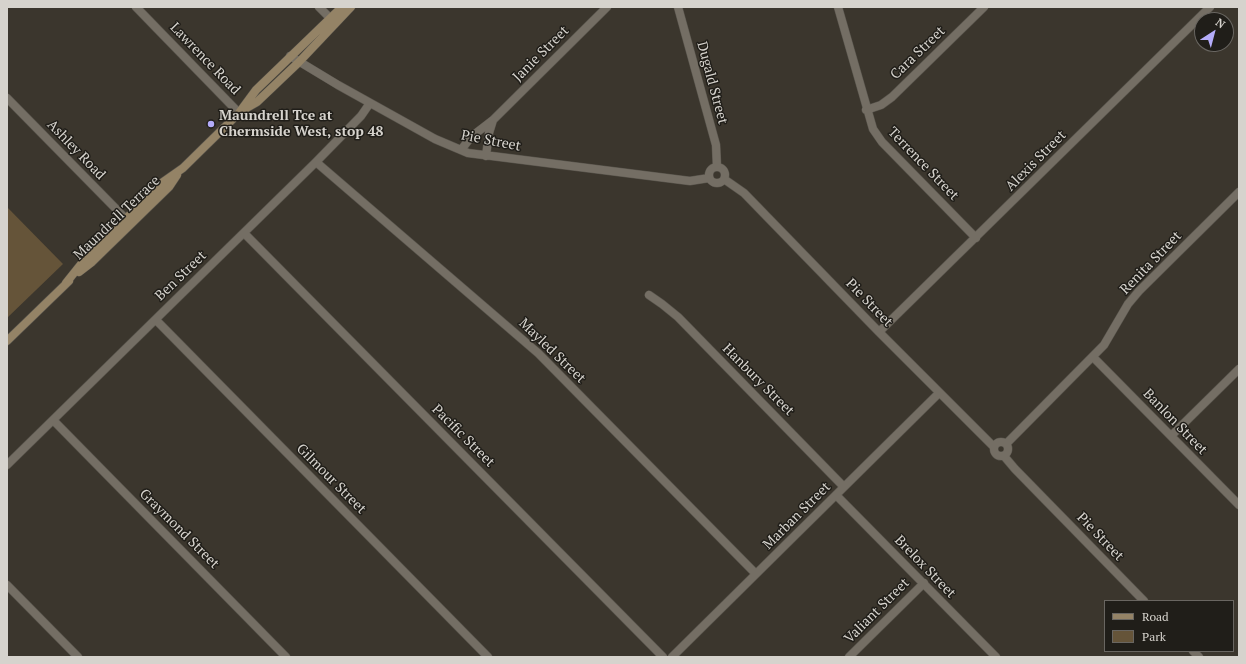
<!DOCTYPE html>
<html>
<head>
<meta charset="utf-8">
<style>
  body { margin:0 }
  #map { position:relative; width:1246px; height:664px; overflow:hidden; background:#3b362d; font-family:"PT Serif",serif }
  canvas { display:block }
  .frame { position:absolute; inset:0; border:8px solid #d6d3cd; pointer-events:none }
  .legend { position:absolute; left:1104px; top:600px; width:130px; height:52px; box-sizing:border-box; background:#201e19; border:1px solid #696661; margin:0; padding:5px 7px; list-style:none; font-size:12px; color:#d6d3cd }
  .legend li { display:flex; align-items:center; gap:8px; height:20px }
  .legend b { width:20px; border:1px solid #696661 }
  .north { position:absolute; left:1194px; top:12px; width:40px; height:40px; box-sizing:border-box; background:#201e19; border:1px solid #696661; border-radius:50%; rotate:36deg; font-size:11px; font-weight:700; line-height:16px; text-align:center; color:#d6d3cd }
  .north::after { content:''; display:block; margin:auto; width:14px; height:18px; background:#b4acf9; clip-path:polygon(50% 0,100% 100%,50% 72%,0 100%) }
</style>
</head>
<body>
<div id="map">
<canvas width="1246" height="664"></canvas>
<div class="frame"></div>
<ul class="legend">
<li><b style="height:5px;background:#948366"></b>Road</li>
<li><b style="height:11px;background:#655439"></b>Park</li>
</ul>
<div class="north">N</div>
</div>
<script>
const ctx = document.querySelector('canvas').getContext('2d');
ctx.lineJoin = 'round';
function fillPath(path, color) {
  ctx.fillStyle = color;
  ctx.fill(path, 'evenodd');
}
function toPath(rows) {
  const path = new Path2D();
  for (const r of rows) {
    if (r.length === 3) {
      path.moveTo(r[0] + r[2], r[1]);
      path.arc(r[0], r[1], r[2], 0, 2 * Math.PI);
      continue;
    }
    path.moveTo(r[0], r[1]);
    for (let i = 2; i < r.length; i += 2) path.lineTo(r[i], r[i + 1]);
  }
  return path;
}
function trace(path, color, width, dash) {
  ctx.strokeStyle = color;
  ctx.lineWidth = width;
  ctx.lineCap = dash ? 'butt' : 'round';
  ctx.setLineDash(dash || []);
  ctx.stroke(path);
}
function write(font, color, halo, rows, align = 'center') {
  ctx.font = font + ' "PT Serif",serif';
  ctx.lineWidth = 3;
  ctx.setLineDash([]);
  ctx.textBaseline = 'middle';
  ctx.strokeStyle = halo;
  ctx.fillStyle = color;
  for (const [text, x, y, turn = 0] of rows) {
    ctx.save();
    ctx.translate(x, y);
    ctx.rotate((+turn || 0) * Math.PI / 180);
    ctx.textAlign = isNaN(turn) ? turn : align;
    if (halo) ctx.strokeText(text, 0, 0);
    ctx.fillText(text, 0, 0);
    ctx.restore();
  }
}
fillPath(toPath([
  [7,207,63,264,7,318]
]), '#655439');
const street = toPath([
  [136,7,239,113],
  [319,7,330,18],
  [678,7,716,145,717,167],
  [838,7,873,129,882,142,976,238],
  [290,56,338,85,435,139,468,153,690,181,709,178],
  [7,98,126,219],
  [866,110,881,105,892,97,984,7],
  [461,150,471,137,493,120,607,7],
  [486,156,489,133,493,120],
  [316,162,538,353,756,574],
  [717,175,8],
  [724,179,744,193,879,332,994,447],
  [244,233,663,657],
  [649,295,662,304,678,317,844,487],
  [156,320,488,657],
  [879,332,1210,7],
  [1093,357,1239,505],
  [53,420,286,657],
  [1171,436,1239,369],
  [1001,449,7],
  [1006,444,1104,345,1128,304,1139,291,1239,192],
  [1004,456,1015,469,1144,601],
  [7,465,316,162,361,116,370,103],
  [836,495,996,657],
  [7,585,78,657],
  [1193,651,1199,657],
  [672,657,939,393],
  [849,657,924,583]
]);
const secondary = toPath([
  [243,110,257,102,299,62,351,7],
  [79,272,92,262,169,187,177,175],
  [66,283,86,258,163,182,183,168,239,113,256,90,342,7],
  [7,341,69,281]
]);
trace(street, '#58544c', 9);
trace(secondary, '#58544c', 9);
trace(street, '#746e64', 8);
trace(secondary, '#948366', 8);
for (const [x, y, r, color] of [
  [211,124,4,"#b4acf9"]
]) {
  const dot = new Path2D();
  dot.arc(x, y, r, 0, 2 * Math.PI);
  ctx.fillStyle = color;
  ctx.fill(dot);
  trace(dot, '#201e19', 1.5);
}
write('14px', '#d6d3cd', '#201e19', [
  ["Cara Street",918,53,-44],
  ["Janie Street",541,54,-45],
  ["Lawrence Road",205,59,46],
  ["Dugald Street",712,83,75],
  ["Pie Street",491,141,11],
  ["Ashley Road",76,150,46],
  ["Alexis Street",1036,161,-45],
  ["Terrence Street",923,164,46],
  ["Maundrell Terrace",117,218,-44],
  ["Renita Street",1151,263,-46],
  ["Ben Street",181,276,-44],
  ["Pie Street",869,303,46],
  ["Mayled Street",552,351,44],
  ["Hanbury Street",758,380,45],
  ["Banlon Street",1175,422,46],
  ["Pacific Street",463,436,45],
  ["Gilmour Street",331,479,45],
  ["Marban Street",797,516,-45],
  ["Graymond Street",179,529,45],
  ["Pie Street",1100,537,46],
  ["Brelox Street",925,567,46],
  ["Valiant Street",877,611,-45]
]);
write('bold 14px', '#d6d3cd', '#201e19', [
  ["Maundrell Tce at",219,116],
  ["Chermside West, stop 48",219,132]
], 'left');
</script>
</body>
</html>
